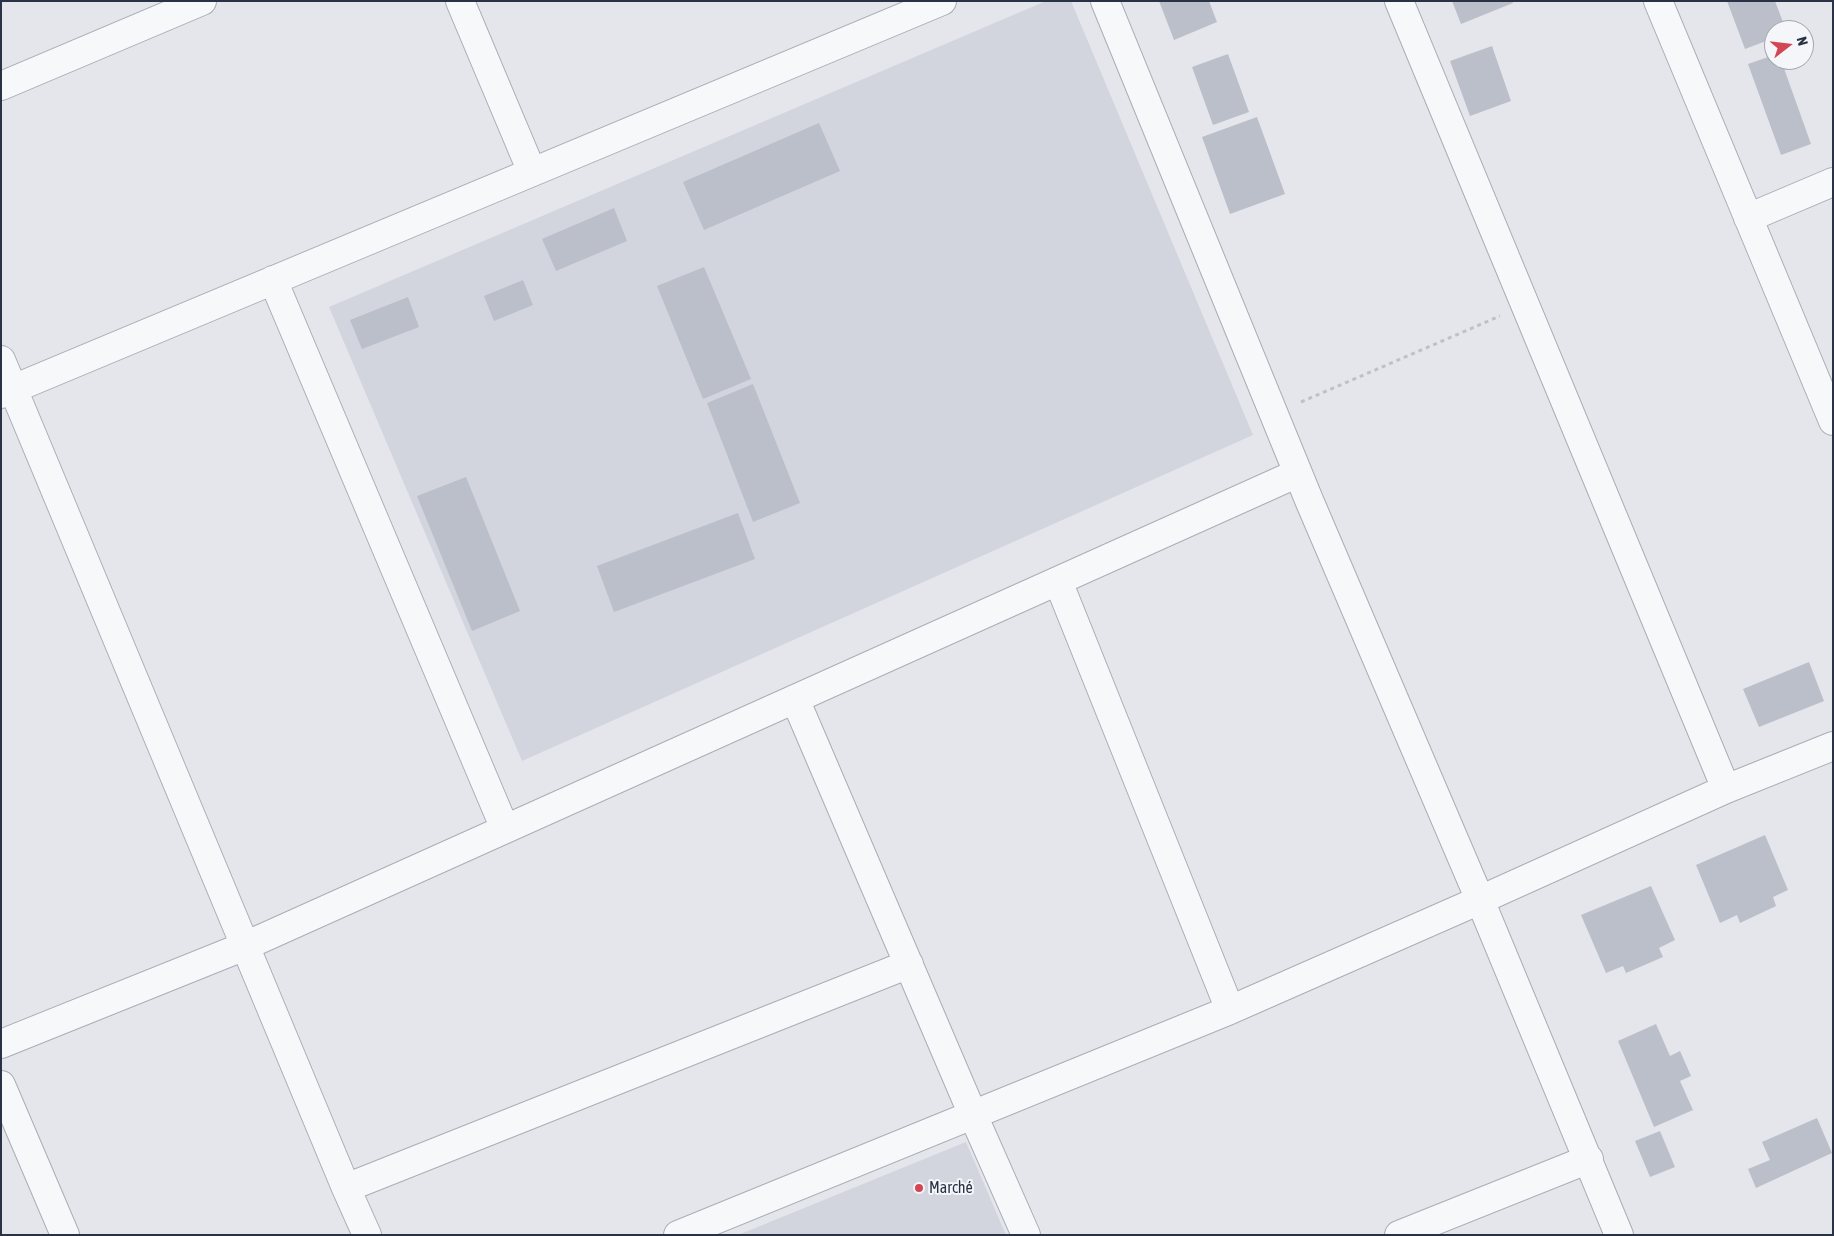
<!DOCTYPE html>
<html>
<head>
<meta charset="utf-8">
<style>
  body { margin:0 }
  #map { position:relative; width:1834px; height:1236px; overflow:hidden; background:#e4e6ec; font-family:"Asap Condensed",sans-serif }
  canvas { display:block }
  .frame { position:absolute; inset:0; border:2px solid #2a3345; pointer-events:none }
  .north { position:absolute; left:1764px; top:20px; width:50px; height:50px; box-sizing:border-box; background:#f4f6f9; border:1px solid #a3a8b1; border-radius:50%; rotate:74deg; font-size:14px; font-weight:700; line-height:20px; text-align:center; color:#2a3345 }
  .north::after { content:''; display:block; margin:auto; width:18px; height:22px; background:#d34754; clip-path:polygon(50% 0,100% 100%,50% 72%,0 100%) }
</style>
</head>
<body>
<div id="map">
<canvas width="1834" height="1236"></canvas>
<div class="frame"></div>
<div class="north">N</div>
</div>
<script>
const ctx = document.querySelector('canvas').getContext('2d');
ctx.lineJoin = 'round';
function fillPath(path, color) {
  ctx.fillStyle = color;
  ctx.fill(path, 'evenodd');
}
function toPath(rows) {
  const path = new Path2D();
  for (const r of rows) {
    path.moveTo(r[0], r[1]);
    for (let i = 2; i < r.length; i += 2) path.lineTo(r[i], r[i + 1]);
  }
  return path;
}
function trace(path, color, width, dash) {
  ctx.strokeStyle = color;
  ctx.lineWidth = width;
  ctx.lineCap = dash ? 'butt' : 'round';
  ctx.setLineDash(dash || []);
  ctx.stroke(path);
}
function write(font, color, halo, rows, align = 'center') {
  ctx.font = font + ' "Asap Condensed",sans-serif';
  ctx.lineWidth = 4;
  ctx.setLineDash([]);
  ctx.textBaseline = 'middle';
  ctx.strokeStyle = halo;
  ctx.fillStyle = color;
  for (const [text, x, y, turn = 0] of rows) {
    ctx.save();
    ctx.translate(x, y);
    ctx.rotate((+turn || 0) * Math.PI / 180);
    ctx.textAlign = isNaN(turn) ? turn : align;
    if (halo) ctx.strokeText(text, 0, 0);
    ctx.fillText(text, 0, 0);
    ctx.restore();
  }
}
fillPath(toPath([
  [1046,1,1071,1,1253,435,522,761,329,307],
  [966,1142,1006,1235,738,1235]
]), '#d2d5de');
fillPath(toPath([
  [1159,1,1209,1,1217,22,1174,40],
  [1452,1,1512,1,1513,3,1461,24],
  [1727,1,1775,1,1786,30,1774,30,1774,38,1745,49],
  [1492,46,1511,101,1470,116,1450,61],
  [1228,54,1249,112,1213,125,1192,67],
  [1774,55,1774,60,1781,60,1811,144,1781,155,1748,64],
  [1257,117,1285,194,1230,214,1202,137],
  [819,123,840,171,704,230,683,182],
  [614,208,627,241,556,271,542,239],
  [704,267,751,379,703,399,657,286],
  [523,280,533,305,494,321,484,296],
  [408,297,419,327,362,349,350,320],
  [753,384,800,503,753,522,707,403],
  [466,477,520,611,472,631,417,496],
  [738,513,755,559,614,612,597,566],
  [1809,662,1824,701,1759,727,1743,689],
  [1765,835,1788,890,1773,897,1776,906,1740,923,1737,915,1720,923,1696,865],
  [1651,886,1675,940,1659,948,1663,957,1626,973,1623,966,1606,973,1581,915],
  [1656,1024,1670,1056,1680,1051,1691,1076,1680,1081,1693,1110,1654,1127,1618,1041],
  [1817,1118,1832,1153,1756,1188,1748,1169,1770,1160,1762,1142],
  [1660,1131,1675,1167,1650,1177,1635,1141]
]), '#bbbfca');
const minor = toPath([
  [460,1,532,172],
  [1105,1,1309,500,1480,900,1619,1235],
  [1399,1,1726,789],
  [1658,1,1833,421],
  [1,86,202,1],
  [1748,218,1833,182],
  [273,280,505,829],
  [1,360,346,1188,367,1235],
  [1,394,942,1],
  [1058,581,1230,1010],
  [795,699,973,1115,1026,1235],
  [1,1044,245,946,1298,473],
  [1,1085,65,1235],
  [346,1188,909,964],
  [678,1235,1230,1010,1480,900,1726,789,1833,746],
  [1399,1235,1589,1159]
]);
trace(minor, '#a8adb7', 30);
trace(toPath([
  [1301,402,1500,316]
]), '#bec1c7', 3, [4, 4]);
trace(minor, '#f7f8fa', 28);
for (const [x, y, r, color] of [
  [919,1188,5,"#d34754"]
]) {
  const dot = new Path2D();
  dot.arc(x, y, r, 0, 2 * Math.PI);
  ctx.fillStyle = color;
  ctx.fill(dot);
  trace(dot, '#f4f6f9', 2);
}
write('16px', '#2a3345', '#f4f6f9', [
  ["Marché",929,1188]
], 'left');
</script>
</body>
</html>
